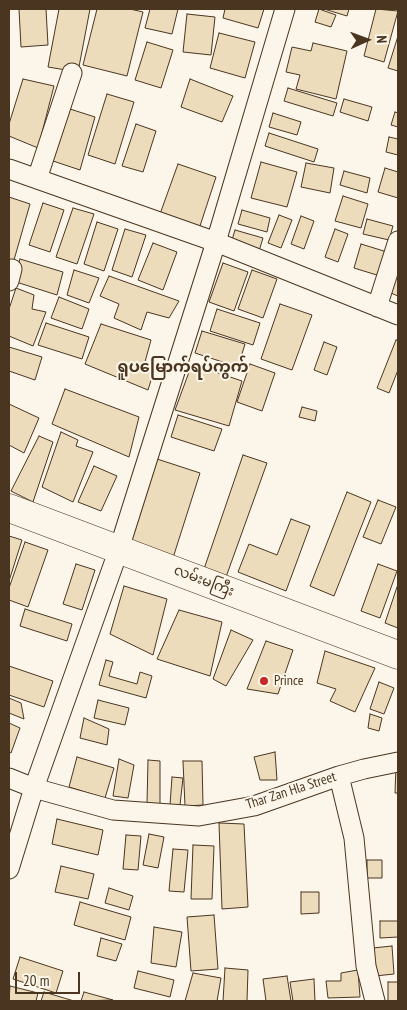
<!DOCTYPE html>
<html>
<head>
<meta charset="utf-8">
<style>
  body { margin:0 }
  #map { position:relative; width:407px; height:1010px; overflow:hidden; background:#fbf6e9; font-family:"PT Sans Narrow",sans-serif }
  canvas { display:block }
  .frame { position:absolute; inset:0; border:10px solid #4a3520; pointer-events:none }
  .north { position:absolute; left:342px; top:15px; width:50px; height:50px; -webkit-text-stroke:4px #fbf6e9; paint-order:stroke; rotate:88deg; font-size:14px; font-weight:700; line-height:20px; text-align:center; color:#4a3520 }
  .north::after { content:''; display:block; margin:auto; width:18px; height:22px; background:#4a3520; clip-path:polygon(50% 0,100% 100%,50% 72%,0 100%) }
  .scale { position:absolute; left:15px; top:972px; width:65px; height:22px; box-sizing:border-box; border:2px solid #4a3520; border-top:0; padding-left:6px; font-size:15px; line-height:18px; white-space:nowrap; color:#4a3520; -webkit-text-stroke:4px #fbf6e9; paint-order:stroke }
</style>
</head>
<body>
<div id="map">
<canvas width="407" height="1010"></canvas>
<div class="frame"></div>
<div class="north">N</div>
<div class="scale">20 m</div>
</div>
<script>
const ctx = document.querySelector('canvas').getContext('2d');
ctx.lineJoin = 'round';
function fillPath(path, color) {
  ctx.fillStyle = color;
  ctx.fill(path, 'evenodd');
}
function toPath(rows) {
  const path = new Path2D();
  for (const r of rows) {
    path.moveTo(r[0], r[1]);
    for (let i = 2; i < r.length; i += 2) path.lineTo(r[i], r[i + 1]);
  }
  return path;
}
function trace(path, color, width, dash) {
  ctx.strokeStyle = color;
  ctx.lineWidth = width;
  ctx.lineCap = dash ? 'butt' : 'round';
  ctx.setLineDash(dash || []);
  ctx.stroke(path);
}
function write(font, color, halo, rows, align = 'center') {
  ctx.font = font + ' "PT Sans Narrow","Noto Sans Myanmar",sans-serif';
  ctx.lineWidth = 4;
  ctx.setLineDash([]);
  ctx.textBaseline = 'middle';
  ctx.strokeStyle = halo;
  ctx.fillStyle = color;
  for (const [text, x, y, turn = 0] of rows) {
    ctx.save();
    ctx.translate(x, y);
    ctx.rotate((+turn || 0) * Math.PI / 180);
    ctx.textAlign = isNaN(turn) ? turn : align;
    if (halo) ctx.strokeText(text, 0, 0);
    ctx.fillText(text, 0, 0);
    ctx.restore();
  }
}
const building = toPath([
  [19,9,46,9,48,45,21,47,19,9],
  [59,9,90,9,78,72,48,67,59,9],
  [97,9,130,9,143,12,127,76,83,65,97,9],
  [150,9,178,9,172,34,145,28,150,9],
  [225,9,264,9,258,28,223,18,225,9],
  [319,9,336,15,331,27,315,22,319,9],
  [324,9,349,9,347,16,324,9],
  [376,9,398,11,384,62,364,56,376,9],
  [187,14,215,17,211,55,183,52,187,14],
  [219,33,255,42,245,78,210,68,219,33],
  [398,36,398,71,388,68,398,36],
  [147,42,173,50,161,88,135,80,147,42],
  [313,43,347,51,336,99,296,89,300,75,286,72,292,47,311,51,313,43],
  [23,79,54,86,38,148,9,136,9,124,23,79],
  [190,79,233,96,222,122,181,107,190,79],
  [288,88,337,103,333,116,284,101,288,88],
  [107,94,134,102,115,164,88,155,107,94],
  [344,99,372,107,368,121,340,112,344,99],
  [70,109,95,117,80,170,53,161,70,109],
  [395,112,398,113,398,127,391,125,395,112],
  [273,113,301,122,297,135,269,127,273,113],
  [136,124,156,131,143,172,122,166,136,124],
  [269,133,318,149,314,162,265,146,269,133],
  [389,137,398,139,398,155,386,152,389,137],
  [261,162,297,172,287,207,251,198,261,162],
  [306,163,334,168,330,193,301,187,306,163],
  [178,164,216,177,199,229,160,214,178,164],
  [385,168,398,172,398,198,378,192,385,168],
  [344,171,370,178,367,193,340,185,344,171],
  [343,196,368,204,361,228,335,221,343,196],
  [9,197,30,204,14,260,9,259,9,197],
  [43,203,64,210,50,252,29,245,43,203],
  [73,208,94,214,77,264,56,257,73,208],
  [242,210,270,218,267,232,238,224,242,210],
  [279,215,292,220,281,248,268,243,279,215],
  [301,216,314,221,304,249,291,244,301,216],
  [367,219,393,226,389,240,363,234,367,219],
  [97,222,118,229,104,271,84,264,97,222],
  [125,229,146,235,132,277,112,270,125,229],
  [335,229,348,234,338,262,325,257,335,229],
  [235,230,263,238,259,251,231,243,235,230],
  [153,243,177,252,163,290,138,280,153,243],
  [361,244,387,252,380,276,354,268,361,244],
  [20,259,63,272,57,295,13,281,20,259],
  [223,263,248,272,234,311,209,302,223,263],
  [74,270,99,278,89,303,67,295,74,270],
  [252,270,277,279,263,318,238,309,252,270],
  [398,271,398,296,391,293,398,271],
  [109,276,179,301,169,318,147,312,141,330,114,318,119,304,100,296,109,276],
  [16,288,34,295,32,309,46,312,33,346,9,336,9,309,16,288],
  [59,297,89,309,82,329,51,318,59,297],
  [280,304,312,315,292,370,261,359,280,304],
  [217,309,260,323,253,345,210,331,217,309],
  [46,323,89,337,82,359,38,345,46,323],
  [101,324,151,340,143,369,153,374,148,390,85,364,101,324],
  [202,331,245,344,238,367,195,353,202,331],
  [396,340,398,341,398,370,389,393,377,388,396,340],
  [324,342,337,347,327,375,314,370,324,342],
  [9,347,42,357,35,380,9,371,9,347],
  [192,364,242,381,229,426,175,410,192,364],
  [250,364,275,373,262,411,237,402,250,364],
  [65,389,139,417,129,457,52,424,65,389],
  [9,404,39,418,24,453,9,445,9,404],
  [302,407,317,411,315,421,299,417,302,407],
  [178,415,222,429,214,451,171,437,178,415],
  [61,432,78,440,76,446,93,452,73,502,42,487,61,432],
  [39,436,53,442,33,502,11,491,39,436],
  [243,455,267,463,226,577,204,569,243,455],
  [154,458,200,473,172,561,124,545,154,458],
  [94,466,117,476,101,511,78,502,94,466],
  [347,492,371,502,334,596,310,586,347,492],
  [378,500,396,507,381,544,363,537,378,500],
  [291,519,310,526,286,591,238,572,249,544,277,555,291,519],
  [9,536,22,540,9,581,9,536],
  [25,542,48,550,28,607,9,600,9,588,25,542],
  [76,564,95,570,82,610,63,604,76,564],
  [378,564,397,571,380,618,361,611,378,564],
  [398,584,398,628,385,623,398,584],
  [124,586,167,599,153,655,110,634,124,586],
  [25,609,72,624,67,641,20,626,25,609],
  [179,610,222,622,210,676,157,659,179,610],
  [231,630,253,640,226,686,213,679,231,630],
  [266,641,293,650,278,694,247,689,266,641],
  [325,651,375,668,355,712,330,701,336,689,317,683,325,651],
  [106,660,113,662,109,676,137,684,140,672,152,676,146,698,99,685,106,660],
  [9,666,53,681,44,707,9,695,9,666],
  [379,682,394,688,384,714,370,709,379,682],
  [9,698,21,703,24,719,9,713,9,698],
  [98,700,129,708,125,725,94,718,98,700],
  [370,714,382,718,379,731,368,728,370,714],
  [84,718,109,729,107,745,80,738,84,718],
  [9,723,20,728,11,753,9,752,9,723],
  [275,752,277,780,260,780,254,757,275,752],
  [77,757,114,768,105,798,69,787,77,757],
  [119,759,134,765,128,798,113,796,119,759],
  [148,760,160,761,160,805,147,804,148,760],
  [183,761,202,761,203,805,185,806,183,761],
  [396,766,398,767,398,793,395,793,396,766],
  [172,777,183,778,180,805,170,805,172,777],
  [57,819,103,830,98,855,52,844,57,819],
  [219,823,244,824,248,907,222,909,219,823],
  [149,834,164,837,158,868,143,865,149,834],
  [126,835,141,836,138,870,123,869,126,835],
  [193,845,214,846,212,899,191,899,193,845],
  [173,849,188,850,184,892,169,891,173,849],
  [367,860,382,860,382,878,367,878,367,860],
  [61,866,94,874,88,899,55,892,61,866],
  [109,888,133,896,129,910,105,903,109,888],
  [301,892,319,892,319,913,301,914,301,892],
  [80,902,131,917,125,940,74,925,80,902],
  [214,915,218,969,191,971,187,917,214,915],
  [380,921,398,921,398,937,380,938,380,921],
  [154,927,182,932,176,967,151,963,154,927],
  [101,938,122,944,116,961,97,956,101,938],
  [392,946,394,974,375,976,373,948,392,946],
  [20,957,63,971,56,993,13,979,20,957],
  [225,968,248,970,247,1001,223,1001,225,968],
  [358,970,360,997,328,998,326,981,341,981,341,973,358,970],
  [138,971,174,980,170,997,134,988,138,971],
  [193,973,221,978,217,1001,185,1001,193,973],
  [287,976,291,1001,266,1001,263,979,287,976],
  [314,979,315,1001,293,1001,290,982,314,979],
  [388,982,398,982,398,1001,388,1001,388,982],
  [10,986,38,993,36,1001,9,1001,10,986],
  [44,992,74,1001,41,1001,44,992],
  [84,992,113,1000,81,1001,84,992]
]);
fillPath(building, '#ecdcbc');
trace(building, '#4a3520', 1);
const minor = toPath([
  [9,169,216,242,398,315],
  [37,179,72,73],
  [9,281,12,269],
  [377,307,398,241],
  [339,776,354,838,366,966,375,1001],
  [9,778,34,788,113,810,199,816,254,806,339,776,364,769,398,762],
  [9,869,34,788,119,549,216,242,285,9]
]);
const primary = toPath([
  [9,508,398,655]
]);
trace(minor, '#4a3520', 21);
trace(primary, '#4a3520', 29);
trace(minor, '#fbf6e9', 19);
trace(primary, '#fbf6e9', 28);
for (const [x, y, r, color] of [
  [264,681,5,"#c62828"]
]) {
  const dot = new Path2D();
  dot.arc(x, y, r, 0, 2 * Math.PI);
  ctx.fillStyle = color;
  ctx.fill(dot);
  trace(dot, '#fbf6e9', 2);
}
write('14px', '#4a3520', '#fbf6e9', [
  ["လမ်းမကြီး",204,581,21],
  ["Thar Zan Hla Street",291,791,-18]
]);
write('14px', '#4a3520', '#fbf6e9', [
  ["Prince",274,681]
], 'left');
write('bold 16px', '#4a3520', '#fbf6e9', [
  ["ရူပမြောက်ရပ်ကွက်",183,367]
]);
</script>
</body>
</html>
